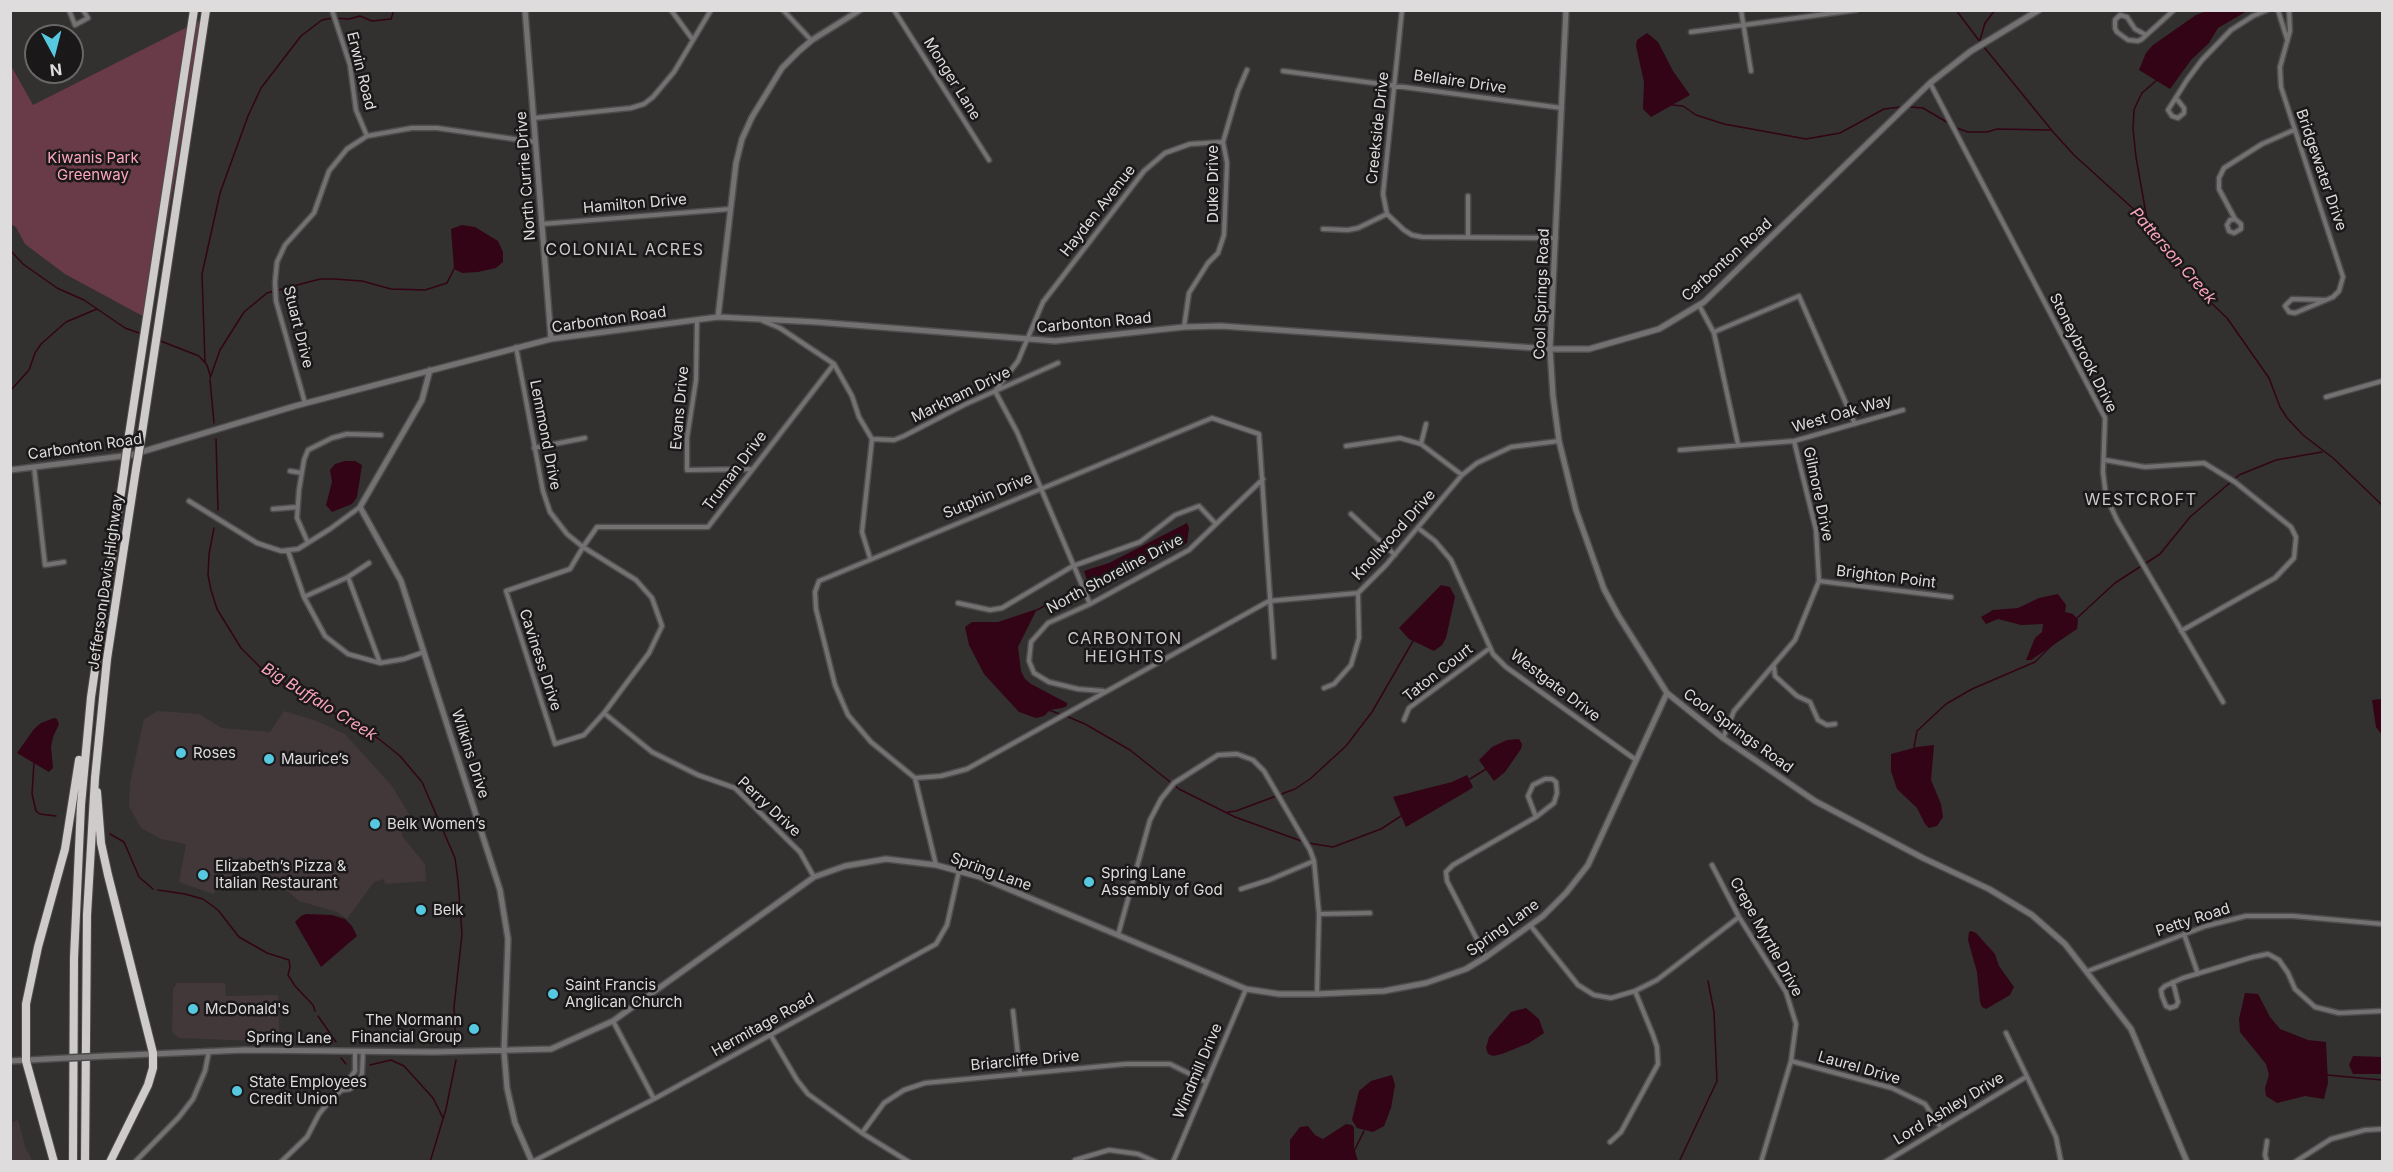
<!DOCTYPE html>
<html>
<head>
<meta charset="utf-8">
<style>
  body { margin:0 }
  #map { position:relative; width:2393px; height:1172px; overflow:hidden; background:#333030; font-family:Inter,sans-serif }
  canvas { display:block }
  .frame { position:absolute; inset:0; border:12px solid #dedcdd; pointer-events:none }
  .north { position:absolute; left:24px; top:24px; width:60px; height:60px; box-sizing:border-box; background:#1a1819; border:2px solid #686667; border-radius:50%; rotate:173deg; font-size:16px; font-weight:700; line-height:24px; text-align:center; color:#dedcdd }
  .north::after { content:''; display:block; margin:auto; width:21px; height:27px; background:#56c9e0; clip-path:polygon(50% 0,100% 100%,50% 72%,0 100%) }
</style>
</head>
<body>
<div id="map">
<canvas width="2393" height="1172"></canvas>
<div class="frame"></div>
<div class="north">N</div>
</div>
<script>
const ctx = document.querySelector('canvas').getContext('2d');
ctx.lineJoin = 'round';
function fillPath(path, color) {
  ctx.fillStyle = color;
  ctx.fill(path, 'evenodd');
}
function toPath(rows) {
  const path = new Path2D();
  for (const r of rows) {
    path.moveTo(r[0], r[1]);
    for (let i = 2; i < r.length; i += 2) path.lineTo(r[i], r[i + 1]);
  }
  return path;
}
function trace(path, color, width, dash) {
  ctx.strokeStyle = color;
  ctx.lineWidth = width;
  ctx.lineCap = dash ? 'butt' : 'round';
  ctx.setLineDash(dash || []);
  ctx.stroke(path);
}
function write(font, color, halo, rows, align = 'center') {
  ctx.font = font + ' Inter,sans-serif';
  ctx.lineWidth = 5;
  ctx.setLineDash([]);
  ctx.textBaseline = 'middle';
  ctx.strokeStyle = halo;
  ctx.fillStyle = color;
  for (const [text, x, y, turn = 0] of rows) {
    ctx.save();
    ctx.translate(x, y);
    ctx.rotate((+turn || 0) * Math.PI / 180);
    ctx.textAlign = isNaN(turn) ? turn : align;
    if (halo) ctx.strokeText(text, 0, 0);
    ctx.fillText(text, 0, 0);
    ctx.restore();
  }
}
fillPath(toPath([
  [158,711,199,714,222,728,270,732,284,711,317,721,345,734,392,786,412,819,402,829,402,836,425,864,426,881,385,884,384,879,374,882,347,919,337,912,299,901,250,859,239,857,236,861,240,864,219,891,215,891,213,894,179,882,186,844,161,839,141,828,129,806,130,783,144,719],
  [177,983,225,983,226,996,278,995,280,1042,179,1038,172,1032,173,989],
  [18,1120,26,1150,30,1155,32,1161,11,1161,11,1123]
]), '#42383a');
fillPath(toPath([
  [201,20,195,62,150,320,65,274,25,244,16,227,11,224,10,64,33,105]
]), '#693b48');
fillPath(toPath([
  [2209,10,2247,11,2218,28,2209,43,2191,60,2170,89,2139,70,2146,53,2153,45,2196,15],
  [1647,33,1658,42,1673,71,1690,95,1651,117,1643,109,1644,82,1636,46,1637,40],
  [462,225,475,227,498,241,503,252,503,262,496,268,478,272,462,273,454,269,451,229],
  [345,461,355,461,362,465,357,497,352,504,332,512,326,505,332,482,330,470,335,464],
  [1187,523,1189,528,1187,543,1091,591,1084,571,1109,563],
  [1441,585,1450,587,1455,597,1446,638,1442,645,1434,651,1409,639,1399,628],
  [2058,594,2066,605,2065,612,2073,614,2078,620,2077,629,2031,660,2026,660,2035,638,2042,632,2043,624,2021,625,1998,619,1986,624,1981,617,1993,610,2018,608,2039,598],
  [1037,609,1018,647,1021,671,1025,679,1031,684,1067,703,1067,706,1062,708,1050,710,1044,716,1036,718,1019,712,984,674,969,645,965,627,972,622,998,622],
  [2382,699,2382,735,2376,727,2372,700],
  [54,718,57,719,59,724,53,737,51,747,53,768,49,772,17,753,34,729,41,723],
  [1519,739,1522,744,1521,749,1505,772,1494,781,1479,760,1492,747,1507,740],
  [1934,745,1931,780,1941,804,1943,817,1937,826,1929,828,1925,824,1917,808,1897,789,1891,771,1891,754,1917,747],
  [1467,775,1473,787,1469,790,1406,827,1393,797,1452,782],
  [306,914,332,915,345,919,352,926,357,936,321,967,295,922,301,916],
  [1971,931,1976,933,1995,954,1999,966,2014,987,2010,995,1986,1009,1982,1007,1980,1002,1977,972,1968,940,1969,932],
  [2245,993,2258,994,2270,1017,2280,1029,2308,1040,2326,1042,2328,1083,2324,1099,2305,1096,2277,1103,2266,1096,2265,1088,2269,1075,2266,1064,2240,1032,2239,1019],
  [1526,1008,1539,1019,1544,1033,1529,1043,1502,1054,1493,1056,1488,1054,1486,1048,1489,1037,1511,1012],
  [2353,1056,2382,1057,2382,1074,2353,1074,2349,1065],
  [1392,1075,1395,1085,1391,1108,1384,1126,1373,1132,1357,1128,1352,1120,1359,1091,1371,1081],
  [1346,1124,1352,1125,1354,1128,1354,1148,1358,1161,1290,1161,1290,1140,1300,1127,1308,1126,1315,1135,1323,1139]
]), '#320415');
trace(toPath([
  [1956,10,1981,43],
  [1980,40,1985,23,1995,10],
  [1984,47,2054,133,2074,155,2139,214,2179,267,2202,294,2227,318,2269,378,2280,407,2287,418,2303,435,2333,458,2382,505],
  [1672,105,1683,106,1696,115,1724,124,1806,139,1840,133,1884,109,1901,107],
  [1909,107,1923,108,1950,124],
  [1954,127,1968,132,1987,132,1997,129,2050,130],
  [2148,225,2136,157,2133,129,2134,110,2138,101,2142,93,2157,80],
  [10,250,23,264,57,288,84,300,125,328,142,334],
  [158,340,199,356,207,365,210,375],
  [205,363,202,274,220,193,248,116,261,88,301,36,322,20,333,18,349,19,360,16,372,21,391,19,394,10],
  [210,378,220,350,244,312,267,293,320,279,334,279,362,281,391,289,425,290,447,283,454,269],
  [210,380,214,423],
  [10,391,29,370,35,353,41,344,66,322,97,309],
  [216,439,218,510],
  [214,528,209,554,208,575,211,590,217,609,241,648,267,674,379,739,400,756,422,782,455,858,458,881,462,934,454,1007,456,1046],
  [1037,610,1080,587],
  [2077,618,2115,583,2160,554,2190,517,2239,475,2276,460,2322,452],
  [1049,710,1062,715],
  [1066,716,1085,724,1130,750,1179,789,1235,817,1304,842],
  [1914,747,1917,731,1946,704,1972,689,2035,662,2053,644],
  [34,763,32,794,36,811,40,814,56,816],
  [1470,779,1486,769],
  [1228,812,1236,811,1295,789,1310,779,1346,746,1372,712,1413,641],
  [110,834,124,842,139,877,153,889],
  [1308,843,1333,847,1381,829,1401,816],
  [158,890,185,894,203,899,218,910,239,937,267,953,289,960,290,967,288,975,295,986,313,1005,315,1011],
  [318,1016,336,1042],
  [341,1058,346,1064],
  [370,1065,391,1060,404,1066,433,1098,443,1118],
  [2327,1075,2382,1080],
  [1354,1151,1364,1131],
  [430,1162,446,1109,456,1060],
  [1679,1162,1717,1081,1714,1012,1708,981]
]), '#320415', 1.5);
const minor = toPath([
  [69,10,75,25,88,18,83,10],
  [332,10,350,65,356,110,367,136],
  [671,10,693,40],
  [783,10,811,40],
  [894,10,989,160],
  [1402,10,1383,194,1387,214,1404,230,1412,235,1422,237,1556,238],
  [1741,10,1751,71],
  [2278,10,2287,39],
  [2289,10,2290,31,2280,67,2281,87,2343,277,2339,291,2333,297,2326,300,2292,299,2285,306,2289,312,2295,313,2326,300],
  [1691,32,1856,10],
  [2146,35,2135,29,2127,17,2120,15,2115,20,2115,28,2117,32,2128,40,2138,41,2142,39,2174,10],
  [1283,71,1562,108],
  [1930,83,2105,418,2103,472,2106,496,2117,520,2223,702],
  [2176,98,2184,108,2184,113,2178,118,2172,116,2168,110,2187,80,2202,60,2231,30,2253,16,2267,10],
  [534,118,631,108,644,104,653,97,674,72,711,10],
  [1468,196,1468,237],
  [2235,219,2230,220,2227,225,2229,231,2234,233,2241,229,2241,224,2235,219,2219,189,2219,178,2224,168,2262,144,2294,130],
  [542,224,730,209],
  [1323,229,1348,230,1358,228,1387,214],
  [1699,305,1714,333,1738,444],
  [697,320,696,380,687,438,687,470,752,469],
  [763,321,780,328,834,364,852,396,859,417,872,439,862,532,870,558],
  [1184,327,1189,293,1208,263,1218,253,1224,235,1227,163,1223,142,1238,91,1247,70],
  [1714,332,1799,296,1855,424],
  [516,347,543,491,550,512,567,534,583,547,636,580,652,598,662,626,649,653,604,713,584,735,555,744,506,591,570,569,583,547,597,527,708,527,834,364],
  [2326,397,2382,381],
  [305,403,276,301,275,282,277,262,285,245,314,213,329,171,347,149,367,136,412,128,437,128,535,142],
  [872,439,894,440,904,436,966,404,1058,363],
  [1421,444,1426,424],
  [1346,446,1400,438,1421,444,1462,475],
  [534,448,585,438],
  [1680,450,1794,441,1903,410],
  [2105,460,2145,467,2204,463,2235,482,2291,527,2296,537,2294,558,2275,578,2181,631],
  [34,467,45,565,64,562],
  [290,471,302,473],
  [189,501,257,543,281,551,298,549,330,529,360,507],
  [273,509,298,507],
  [1351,514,1395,555],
  [1418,528,1435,541,1451,560,1493,654,1506,667,1636,760],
  [308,543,297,518,299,490,304,460,308,450,332,438,347,434,381,435],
  [288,551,304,597,325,636,348,654,380,663,404,659,424,652],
  [348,577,380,663],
  [1819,581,1951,597],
  [304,597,348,577,369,563],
  [958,603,990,610,1002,608,1073,566,1140,542,1175,515,1199,506,1216,524],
  [1090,604,1017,432,995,391,1018,361,1043,302,1144,171,1165,153,1190,144,1223,142],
  [1774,667,1775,676,1797,696,1810,702,1818,720,1827,725,1835,724],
  [1324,688,1334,684,1351,665,1359,638,1358,593],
  [1103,691,1078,689,1049,682,1034,673,1029,661,1031,642,1048,623,1090,604,1189,550,1263,479],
  [604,713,652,752,698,775,735,788,800,852,814,877],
  [1404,720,1409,708,1490,648],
  [1723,738,1734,711,1795,640,1819,581,1816,530,1794,441],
  [915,778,941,776,967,769,1269,601,1358,593,1386,565,1462,475,1477,463,1511,447,1559,441],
  [1545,779,1552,779,1556,782,1557,793,1554,803,1536,817,1528,796,1533,785,1545,779],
  [936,865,915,778,871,742,848,715,835,685,816,609,815,592,819,581,1212,418,1259,434,1274,657],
  [1712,865,1739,917,1786,992,1796,1024,1791,1061,1761,1162],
  [1241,889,1269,880,1314,861],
  [1319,914,1370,913],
  [1530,925,1578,985,1594,995,1611,998,1635,991,1657,980,1739,917],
  [2184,934,2198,974],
  [1118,935,1150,820,1161,799,1174,783,1218,755,1237,754,1253,760,1264,771,1310,850,1314,861,1319,914,1317,994],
  [1486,957,1447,881,1446,872,1453,865,1536,817],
  [2088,971,2206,926,2246,916,2293,916,2382,924],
  [2173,982,2178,1002,2176,1006,2170,1008,2166,1006,2162,996,2161,990,2165,986,2183,978,2253,957,2268,954,2279,960,2288,973,2295,989,2315,1007,2339,1013,2382,1011],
  [1013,1011,1020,1073],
  [613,1021,654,1099],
  [2006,1033,2056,1137,2061,1162],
  [770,1034,797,1080,808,1094,862,1133,909,1162],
  [1791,1061,1892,1088,1925,1104,1941,1128],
  [342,1090,355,1071,355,1051],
  [862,1133,884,1103,904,1090,925,1083,1126,1064,1170,1064,1206,1082],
  [1610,1142,1621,1132,1658,1064,1657,1047,1653,1035,1635,991],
  [1075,1160,1109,1150,1138,1154,1156,1162],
  [135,1162,179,1117,193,1099,205,1071,209,1051],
  [281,1162,307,1137,319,1114,332,1098,342,1090,350,1089,360,1080,362,1073,363,1051],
  [532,1162,654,1099,936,944,947,925,959,871],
  [1173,1162,1246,989],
  [1885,1162,2026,1077],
  [2267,1162,2265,1155,2267,1141],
  [2295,1162,2331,1139,2365,1130,2382,1129]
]);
const tertiary = toPath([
  [525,10,551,339],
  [1566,10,1550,349,1553,396,1559,441,1576,510,1604,589,1618,615,1667,693,1723,738,1815,801,1923,858,1989,889,2032,915,2065,944,2131,1029,2187,1162],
  [718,317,736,163,742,139,752,117,782,68,799,51,812,40,860,10],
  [430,370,422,400,360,507,401,581,500,890,508,939,504,1051,507,1088,515,1123,532,1162],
  [10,470,131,455,295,406,551,339,718,317,816,322,1055,341,1184,327,1221,326,1550,349,1589,349,1659,329,1704,302,1930,83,1971,51,2039,10],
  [106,1056,244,1050,434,1052,551,1049,613,1021,814,877,845,866,886,859,936,865,980,877,1246,989,1279,994,1317,994,1384,991,1426,983,1466,969,1486,957,1543,916,1566,893,1588,865,1667,693],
  [10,1061,47,1059]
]);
const motorway = toPath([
  [142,433,206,10],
  [129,435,194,10],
  [97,792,101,843,108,875,153,1053,153,1068,148,1085,110,1162],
  [54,1162,26,1061,26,1004,38,947,65,849,79,760],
  [73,1162,74,958,81,805,91,697,124,472],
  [85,1162,87,915,95,778,107,659,136,469]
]);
trace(minor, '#4e4c4c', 7);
trace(tertiary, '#4e4c4c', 8);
trace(motorway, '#4e4c4c', 10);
trace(minor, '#737172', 4);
trace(tertiary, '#737172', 5);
trace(motorway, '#cfcbcb', 8);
const tertiaryBridge = toPath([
  [47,1059,106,1056]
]);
const motorwayBridge = toPath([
  [136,469,142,433],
  [124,472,129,435]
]);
trace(tertiaryBridge, '#4e4c4c', 8, []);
trace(motorwayBridge, '#4e4c4c', 10, []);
trace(tertiaryBridge, '#737172', 5);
trace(motorwayBridge, '#cfcbcb', 8);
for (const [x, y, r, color] of [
  [181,753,6,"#56c9e0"],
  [269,759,6,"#56c9e0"],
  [375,824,6,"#56c9e0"],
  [203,875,6,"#56c9e0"],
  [1089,882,6,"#56c9e0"],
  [421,910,6,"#56c9e0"],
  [553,994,6,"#56c9e0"],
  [193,1009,6,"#56c9e0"],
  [474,1029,6,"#56c9e0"],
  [237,1091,6,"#56c9e0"]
]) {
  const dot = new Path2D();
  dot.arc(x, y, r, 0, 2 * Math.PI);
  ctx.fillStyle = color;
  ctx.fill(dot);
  trace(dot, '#1a1819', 2);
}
write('15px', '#dedcdd', '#1a1819', [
  ["Erwin Road",361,71,76],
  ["Monger Lane",952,79,58],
  ["Bellaire Drive",1460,82,8],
  ["Creekside Drive",1378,128,-84],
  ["Bridgewater Drive",2321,170,71],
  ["North Currie Drive",526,176,-94],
  ["Duke Drive",1213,184,-90],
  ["Hamilton Drive",635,204,-5],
  ["Hayden Avenue",1098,211,-52],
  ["Carbonton Road",1727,260,-42],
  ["Cool Springs Road",1542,294,-88],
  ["Carbonton Road",609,320,-8],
  ["Carbonton Road",1094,323,-5],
  ["Stuart Drive",298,327,76],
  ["Stoneybrook Drive",2083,353,63],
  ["Markham Drive",961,395,-26],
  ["Evans Drive",680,408,-85],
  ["West Oak Way",1842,414,-16],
  ["Lemmond Drive",545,435,79],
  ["Carbonton Road",85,447,-8],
  ["Truman Drive",735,471,-53],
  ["Gilmore Drive",1818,494,78],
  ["Sutphin Drive",988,496,-23],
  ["Knollwood Drive",1394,535,-48],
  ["North Shoreline Drive",1115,574,-28],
  ["Brighton Point",1886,577,7],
  ["Jefferson Davis Highway",106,582,-82],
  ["Caviness Drive",540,660,72],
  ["Taton Court",1438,673,-38],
  ["Westgate Drive",1555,686,37],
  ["Cool Springs Road",1738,731,36],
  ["Wilkins Drive",470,754,72],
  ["Perry Drive",769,807,43],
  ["Spring Lane",991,872,20],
  ["Petty Road",2193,920,-18],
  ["Spring Lane",1503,928,-36],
  ["Crepe Myrtle Drive",1766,937,61],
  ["Hermitage Road",763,1025,-29],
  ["Spring Lane",289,1038,1],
  ["Briarcliffe Drive",1025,1061,-5],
  ["Laurel Drive",1859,1068,16],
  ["Windmill Drive",1198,1071,-67],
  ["Lord Ashley Drive",1949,1109,-31]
]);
write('15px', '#fda6bd', '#1a1819', [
  ["Kiwanis Park",93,158],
  ["Greenway",93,175]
]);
write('15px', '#dedcdd', '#1a1819', [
  ["Roses",193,753],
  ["Maurice’s",281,759],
  ["Belk Women’s",387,824],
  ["Elizabeth’s Pizza &",215,866],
  ["Italian Restaurant",215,883],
  ["Spring Lane",1101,873],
  ["Assembly of God",1101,890],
  ["Belk",433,910],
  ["Saint Francis",565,985],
  ["Anglican Church",565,1002],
  ["McDonald's",205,1009],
  ["The Normann",462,1020,"right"],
  ["Financial Group",462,1037,"right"],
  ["State Employees",249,1082],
  ["Credit Union",249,1099]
], 'left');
ctx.letterSpacing = '1.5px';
write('16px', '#ccc8c9', '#1a1819', [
  ["COLONIAL ACRES",625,250],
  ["WESTCROFT",2141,500],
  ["CARBONTON",1125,639],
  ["HEIGHTS",1125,657]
]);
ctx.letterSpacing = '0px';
write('italic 16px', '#faa4ba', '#1a1819', [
  ["Patterson Creek",2173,256,49],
  ["Big Buffalo Creek",319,702,32]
]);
</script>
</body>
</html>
